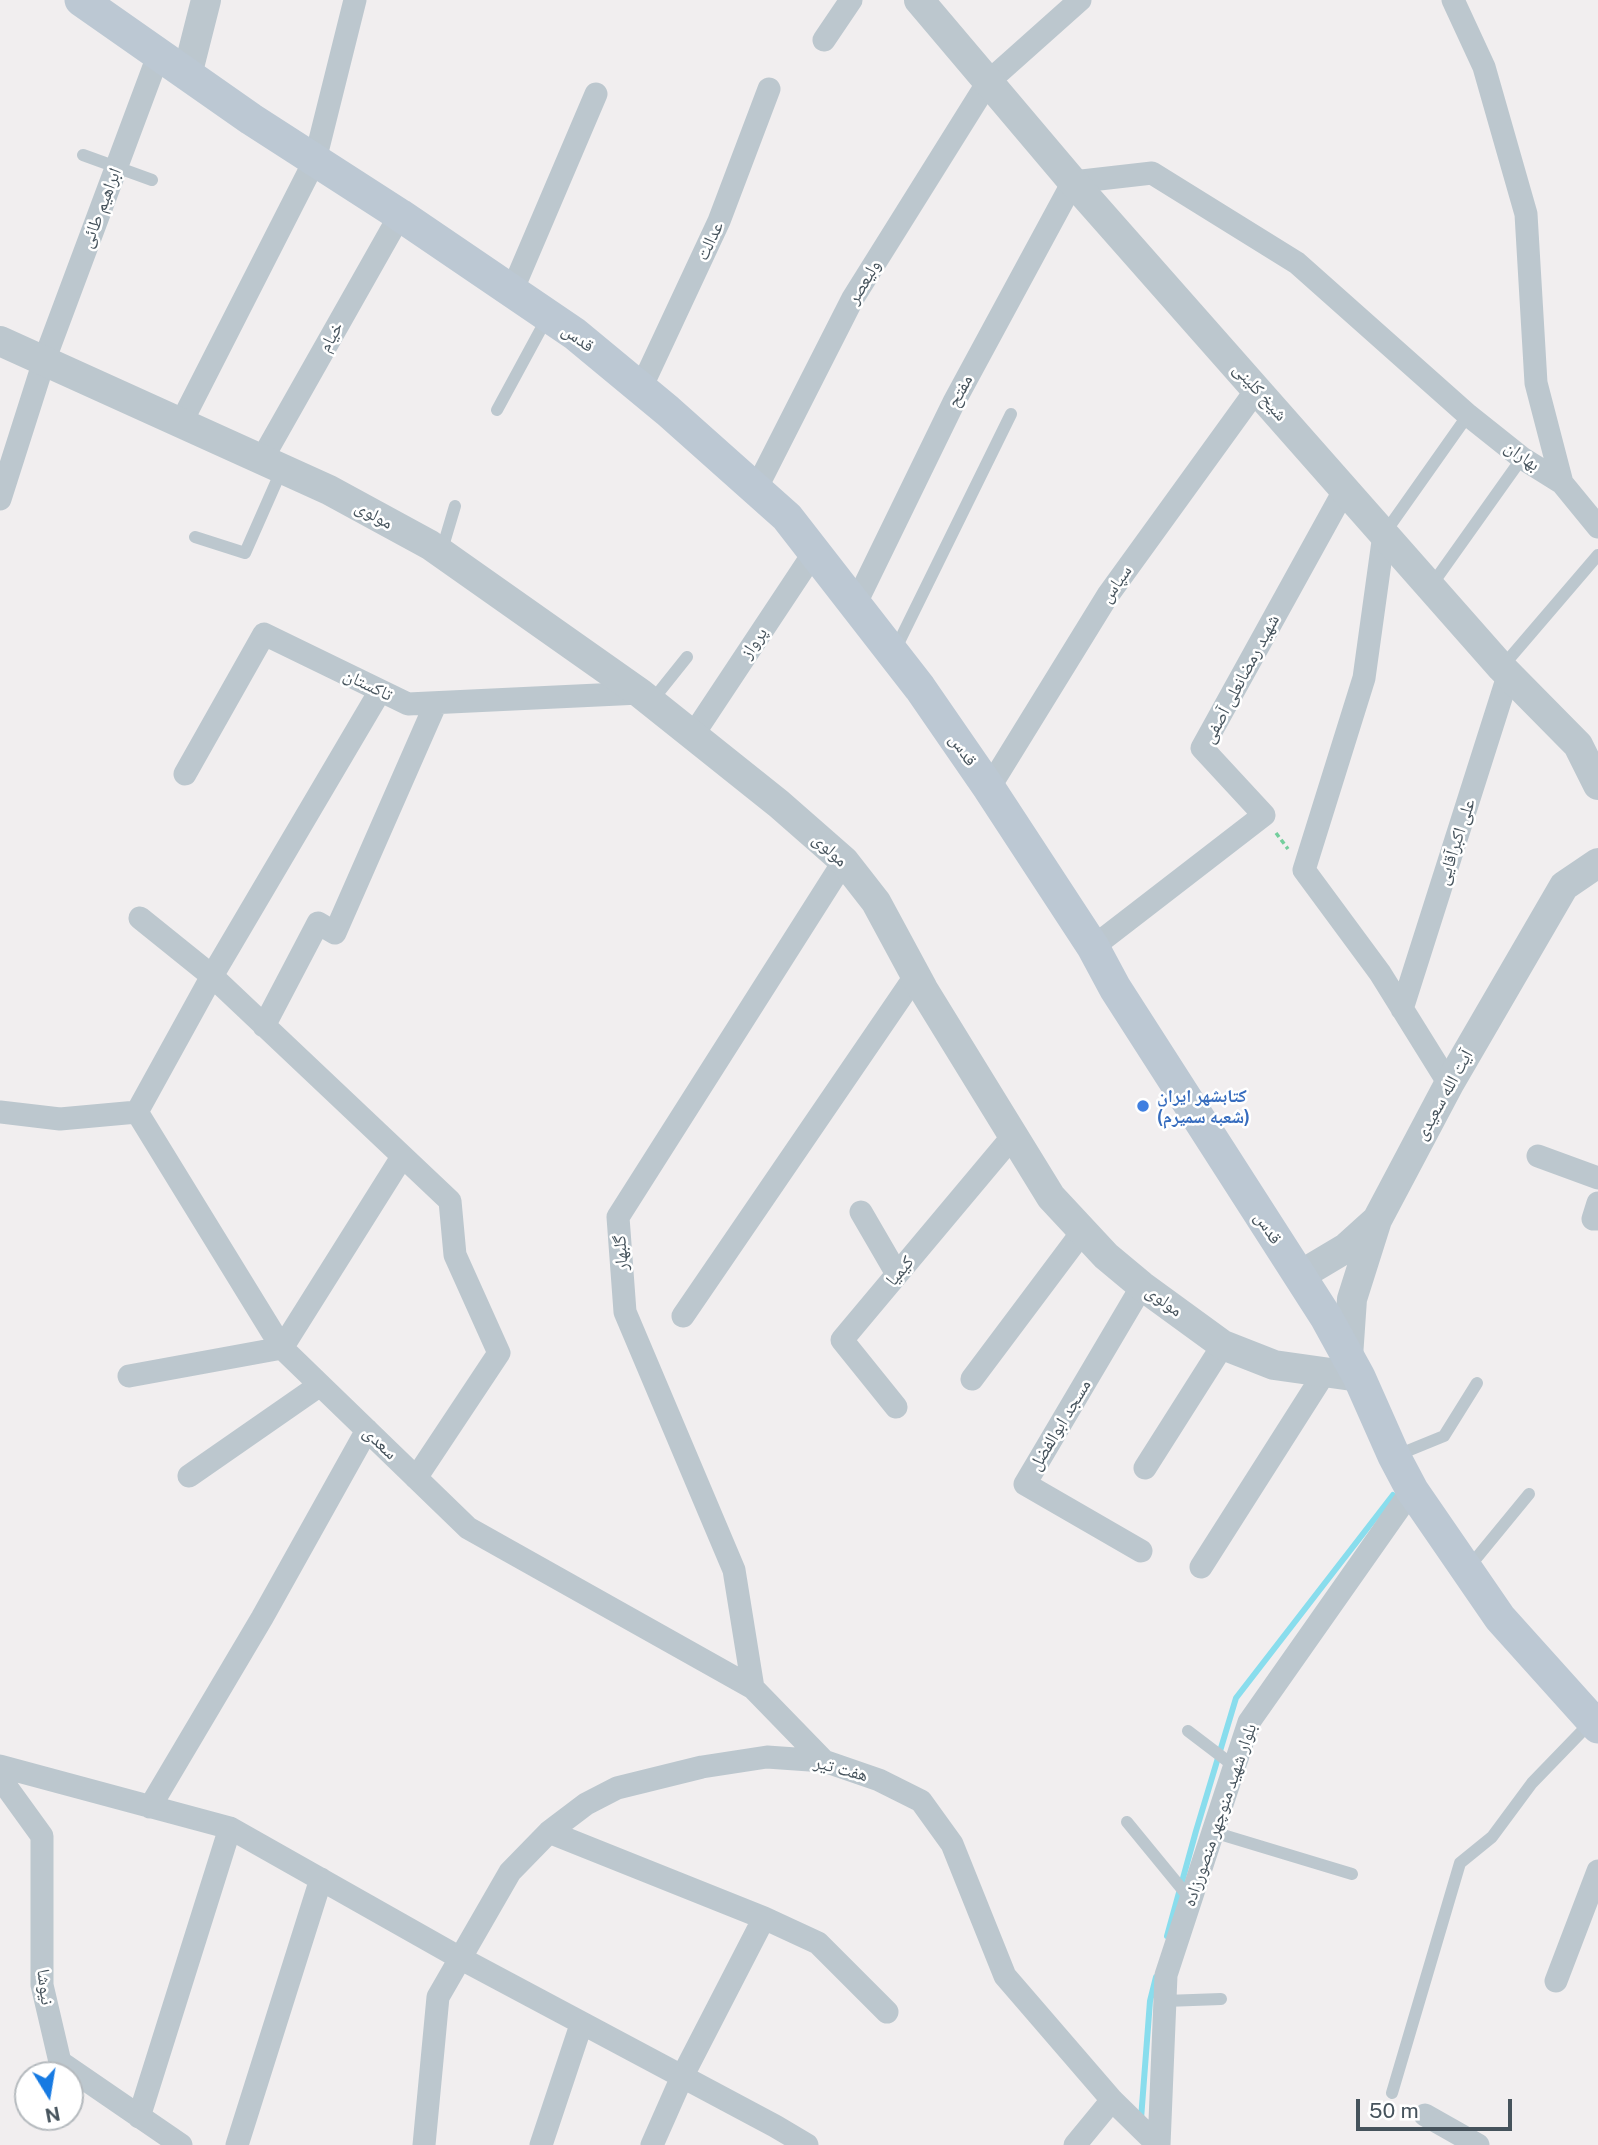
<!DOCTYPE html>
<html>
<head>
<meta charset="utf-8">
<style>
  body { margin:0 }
  #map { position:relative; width:1598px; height:2145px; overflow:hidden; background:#f1eeef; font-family:"Public Sans",sans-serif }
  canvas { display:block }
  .north { position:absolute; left:14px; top:2061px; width:70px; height:70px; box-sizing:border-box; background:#fff; border:2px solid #b5babe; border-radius:50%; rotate:169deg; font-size:19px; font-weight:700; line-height:28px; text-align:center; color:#46535c }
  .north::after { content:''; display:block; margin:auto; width:24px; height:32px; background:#177ae2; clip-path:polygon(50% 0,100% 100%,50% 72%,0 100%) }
  .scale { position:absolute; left:1356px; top:2099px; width:156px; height:32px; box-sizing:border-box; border:4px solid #46535c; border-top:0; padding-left:9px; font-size:21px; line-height:24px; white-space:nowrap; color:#46535c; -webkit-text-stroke:5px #fff; paint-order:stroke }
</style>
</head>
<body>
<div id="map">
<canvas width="1598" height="2145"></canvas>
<div class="north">N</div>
<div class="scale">50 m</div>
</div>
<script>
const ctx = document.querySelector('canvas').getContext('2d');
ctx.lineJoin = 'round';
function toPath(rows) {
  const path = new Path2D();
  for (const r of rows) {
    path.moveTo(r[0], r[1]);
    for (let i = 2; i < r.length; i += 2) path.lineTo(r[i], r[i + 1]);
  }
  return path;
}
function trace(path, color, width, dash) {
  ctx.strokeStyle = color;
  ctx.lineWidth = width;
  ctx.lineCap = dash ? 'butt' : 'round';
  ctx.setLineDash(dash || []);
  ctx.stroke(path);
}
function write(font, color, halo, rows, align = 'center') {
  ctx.font = font + ' "Public Sans","Noto Naskh Arabic",sans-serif';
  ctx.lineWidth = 5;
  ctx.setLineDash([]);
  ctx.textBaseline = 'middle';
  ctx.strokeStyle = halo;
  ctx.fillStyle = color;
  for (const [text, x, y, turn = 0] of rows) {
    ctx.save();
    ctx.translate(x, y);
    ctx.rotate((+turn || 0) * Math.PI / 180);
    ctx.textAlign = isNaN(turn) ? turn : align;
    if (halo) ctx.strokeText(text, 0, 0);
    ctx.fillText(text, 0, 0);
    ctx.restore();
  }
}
trace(toPath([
  [1167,1936,1196,1831,1236,1698,1393,1495],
  [1141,2119,1150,2001,1156,1977]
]), '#89dded', 6);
trace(toPath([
  [1276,833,1288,849]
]), '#74ce9d', 3.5, [5, 3.5]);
trace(toPath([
  [83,155,152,180],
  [497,410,548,316],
  [1384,534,1468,415],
  [195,537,245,553,282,469],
  [441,553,455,506],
  [1431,586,1522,458],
  [894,652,1011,414],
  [1502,667,1598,555],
  [651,702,687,657],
  [1395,1456,1444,1436,1477,1383],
  [1469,1567,1529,1494],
  [1188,1731,1234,1766],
  [1127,1822,1191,1900],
  [1213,1832,1352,1874],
  [1165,2001,1221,1999],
  [1392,2093,1460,1863,1492,1837,1532,1783,1592,1721]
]), '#bcc7ce', 12);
trace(toPath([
  [1453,0,1484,67,1526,214,1536,383,1562,483],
  [824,40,851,0],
  [512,291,596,94],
  [641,388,719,221,769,89],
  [181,423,315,160,355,0],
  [262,459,400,215],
  [756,489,853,298,988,82,1080,0],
  [0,499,44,361,158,56],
  [1384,534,1364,678,1304,870,1380,973,1449,1084],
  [856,603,954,402,1073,182,1152,173,1297,263,1468,415,1522,458,1562,483,1598,527],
  [693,735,815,551],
  [185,774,264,634,408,704,640,693],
  [989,788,1108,595,1257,389],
  [140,918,212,976,450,1201,455,1255,499,1353,416,1478],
  [1093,947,1264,815,1202,748,1345,489],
  [1402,1009,1508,676],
  [264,1026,318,923,335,933,436,703],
  [0,1112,60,1119,137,1112,282,1348,468,1528,753,1688,824,1761],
  [137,1112,212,976,380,691],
  [1538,1156,1598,1178],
  [1598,1203,1593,1219,1598,1219],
  [861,1212,897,1274],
  [683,1316,916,975],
  [129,1376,282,1348,402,1157],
  [972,1379,1083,1231],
  [896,1407,842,1340,1013,1136],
  [1145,1468,1223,1345],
  [189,1476,320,1385],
  [1141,1551,1025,1484,1142,1286],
  [1201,1567,1325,1372],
  [753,1688,734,1570,625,1312,618,1217,844,861],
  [0,1766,230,1828,460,1958,775,2126,807,2145],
  [0,1778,42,1836,42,1985,60,2062,181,2145],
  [150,1807,262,1618,367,1430],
  [549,1832,764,1918,818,1943,887,2012],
  [1556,1981,1598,1871],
  [1425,2115,1478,2145],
  [139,2117,230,1828],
  [237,2145,321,1879],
  [424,2145,438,1997,510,1872,549,1832,586,1804,617,1788,702,1767,767,1757,824,1761,879,1780,921,1801,952,1844,1005,1976,1112,2100,1158,2145],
  [541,2145,581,2025],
  [652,2145,682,2077,764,1918],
  [1075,2145,1112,2100],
  [1159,2145,1166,1975,1249,1722,1412,1490]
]), '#bcc7ce', 23);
trace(toPath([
  [919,0,1073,182,1502,668,1578,745,1598,785],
  [187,75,206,0],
  [0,341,329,490,430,545,640,693,779,804,844,861,876,902,923,989,1051,1197,1106,1256,1142,1286,1223,1345,1274,1365,1359,1377],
  [1299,1276,1346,1248,1377,1220],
  [1348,1357,1352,1299,1377,1220,1449,1084,1564,886,1598,863]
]), '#bcc7ce', 30);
trace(toPath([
  [81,0,251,119,400,215,575,334,668,411,787,517,920,688,989,788,1093,947,1115,988,1326,1317,1359,1377,1394,1456,1412,1490,1500,1618,1598,1727]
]), '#bcc8d3', 33);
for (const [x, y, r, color] of [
  [1143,1106,7,"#3f7fe0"]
]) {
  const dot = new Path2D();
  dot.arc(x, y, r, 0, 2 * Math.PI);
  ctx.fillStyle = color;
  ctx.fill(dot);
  trace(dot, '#fff', 2.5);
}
write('18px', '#46535c', '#fff', [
  ["ابراهیم طائی",101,208,-69],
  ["عدالت",710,241,-65],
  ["ولیعصر",864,282,-59],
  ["خیام",331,337,-61],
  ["قدس",578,338,36],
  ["مفتح",960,391,-62],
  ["شیخ کلینی",1260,392,48],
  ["بهاران",1522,456,35],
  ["مولوی",374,515,29],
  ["سپاس",1116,584,-55],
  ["پرواز",754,643,-56],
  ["شهید رمضانعلی آصفی",1241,679,-62],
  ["تاکستان",368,685,26],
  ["قدس",963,750,56],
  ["علی اکبرآقایی",1456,842,-72],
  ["مولوی",830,850,43],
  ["آیت الله سعیدی",1444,1095,-61],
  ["قدس",1268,1228,57],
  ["گلبهار",621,1253,-94],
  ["کیمیا",900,1271,-50],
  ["مولوی",1164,1301,36],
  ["مسجد ابوالفضل",1060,1425,-59],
  ["سعدی",380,1443,44],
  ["هفت تیر",841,1769,15],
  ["بلوار شهید منوچهر منصورزاده",1220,1815,-71],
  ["نیوشا",45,1987,83]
]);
write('bold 18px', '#366cbe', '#fff', [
  ["کتابشهر ایران",1157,1096],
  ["(شعبه سمیرم)",1157,1117]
], 'left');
</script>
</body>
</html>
